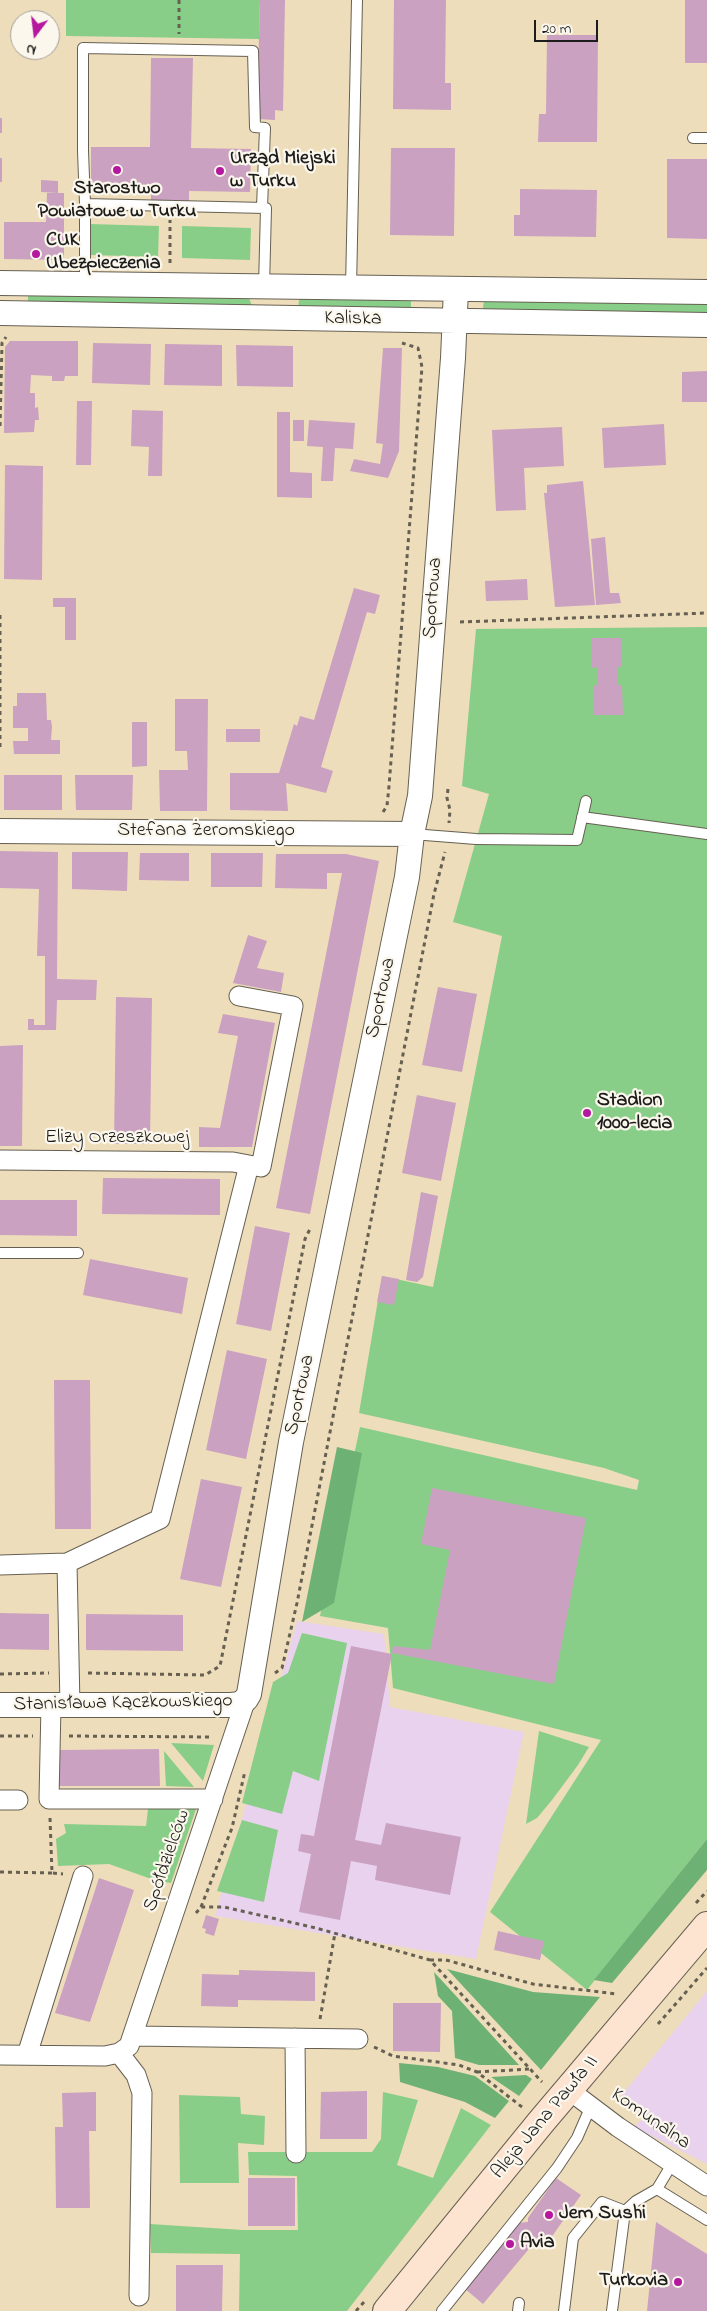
<!DOCTYPE html>
<html>
<head>
<meta charset="utf-8">
<style>
  body { margin:0 }
  #map { position:relative; width:707px; height:2311px; overflow:hidden; background:#eeddba; font-family:"Indie Flower",sans-serif }
  canvas { display:block }
  .north { position:absolute; left:10px; top:10px; width:50px; height:50px; box-sizing:border-box; background:#fbf7ec; border:1px solid #a29f99; border-radius:50%; rotate:195deg; font-size:14px; font-weight:700; line-height:20px; text-align:center; color:#1c1c1c }
  .north::after { content:''; display:block; margin:auto; width:18px; height:22px; background:#b5179e; clip-path:polygon(50% 0,100% 100%,50% 72%,0 100%) }
  .scale { position:absolute; left:534px; top:20px; width:64px; height:22px; box-sizing:border-box; border:2px solid #1c1c1c; border-top:0; padding-left:6px; font-size:15px; line-height:18px; white-space:nowrap; color:#1c1c1c; -webkit-text-stroke:4px #fbf7ec; paint-order:stroke }
</style>
</head>
<body>
<div id="map">
<canvas width="707" height="2311"></canvas>
<div class="north">N</div>
<div class="scale">20 m</div>
</div>
<script>
const ctx = document.querySelector('canvas').getContext('2d');
ctx.lineJoin = 'round';
function fillPath(path, color) {
  ctx.fillStyle = color;
  ctx.fill(path, 'evenodd');
}
function toPath(rows) {
  const path = new Path2D();
  for (const r of rows) {
    path.moveTo(r[0], r[1]);
    for (let i = 2; i < r.length; i += 2) path.lineTo(r[i], r[i + 1]);
  }
  return path;
}
function trace(path, color, width, dash) {
  ctx.strokeStyle = color;
  ctx.lineWidth = width;
  ctx.lineCap = dash ? 'butt' : 'round';
  ctx.setLineDash(dash || []);
  ctx.stroke(path);
}
function write(font, color, halo, rows, align = 'center') {
  ctx.font = font + ' "Indie Flower",sans-serif';
  ctx.lineWidth = 4.5;
  ctx.setLineDash([]);
  ctx.textBaseline = 'middle';
  ctx.strokeStyle = halo;
  ctx.fillStyle = color;
  for (const [text, x, y, turn = 0] of rows) {
    ctx.save();
    ctx.translate(x, y);
    ctx.rotate((+turn || 0) * Math.PI / 180);
    ctx.textAlign = isNaN(turn) ? turn : align;
    if (halo) ctx.strokeText(text, 0, 0);
    ctx.fillText(text, 0, 0);
    ctx.restore();
  }
}
fillPath(toPath([
  [297,1621,384,1634,390,1707,524,1732,476,1959,215,1916],
  [707,1991,707,2164,634,2127,645,2117,621,2096]
]), '#e8d2ee');
fillPath(toPath([
  [66,0,260,0,259,39,66,36],
  [90,224,159,226,158,257,90,255],
  [182,226,251,228,250,260,182,258],
  [28,292,248,295,252,306,28,309],
  [306,294,411,295,411,313,298,309,299,300],
  [707,300,707,317,484,310,483,307,484,301],
  [707,627,707,1839,587,1990,490,1912,601,1740,393,1688,388,1628,320,1616,360,1427,637,1490,639,1480,604,1468,359,1413,382,1276,433,1287,502,936,453,922,489,794,462,786,476,629],
  [302,1633,347,1643,319,1781,293,1771,282,1814,242,1803,273,1682,288,1673],
  [539,1731,589,1747,578,1765,552,1800,537,1818,526,1824],
  [171,1743,214,1745,203,1781],
  [164,1751,194,1787,166,1786],
  [190,1804,196,1809,171,1883,157,1881,109,1864,58,1866,56,1839,66,1833,64,1824,146,1826,148,1809],
  [242,1820,278,1830,264,1902,217,1891],
  [383,2092,418,2100,397,2165,433,2178,461,2108,491,2125,347,2311,239,2311,240,2254,151,2253,150,2224,243,2230,298,2230,297,2176,249,2175,248,2152,372,2152,381,2139],
  [179,2095,240,2097,241,2114,265,2116,264,2145,238,2143,239,2183,180,2183]
]), '#89ce88');
fillPath(toPath([
  [337,1447,362,1453,334,1603,302,1622],
  [707,1839,707,1870,612,1983,594,1980],
  [447,1969,533,1992,600,1997,541,2070],
  [434,1972,457,1997,519,2065,479,2065,455,2058,452,2011,438,1996],
  [399,2063,438,2067,475,2076,509,2101,495,2118,465,2102,400,2082],
  [526,2075,532,2079,519,2096,491,2077]
]), '#6eb174');
fillPath(toPath([
  [260,0,285,0,283,111,275,110,275,120,258,119,257,110],
  [394,0,446,0,445,83,451,83,451,110,393,109],
  [685,0,707,0,707,63,685,63],
  [547,35,598,35,597,142,538,142,539,114,546,114],
  [151,58,193,58,191,148,251,149,250,192,189,191,189,201,151,200,151,191,91,190,91,147,150,147],
  [0,118,2,118,2,133,0,133],
  [391,148,455,148,454,236,390,235],
  [0,158,2,158,2,182,0,182],
  [667,159,707,159,707,239,667,238],
  [41,180,58,181,58,193,41,192],
  [520,189,597,190,596,237,514,236,514,215,520,215],
  [47,193,64,193,64,260,4,259,4,222,46,222],
  [10,341,78,341,78,376,65,376,64,381,52,381,52,376,31,375,30,393,35,393,35,408,38,407,39,420,35,420,34,432,4,433,5,347],
  [93,343,151,344,150,385,92,383],
  [165,344,222,345,222,386,164,385],
  [236,345,293,346,293,387,237,386],
  [383,348,402,348,399,451,388,478,350,471,354,459,380,464,383,444,376,443],
  [707,371,707,402,682,402,682,372],
  [77,401,92,401,91,465,76,465],
  [132,410,163,411,162,476,148,476,149,447,131,446],
  [277,412,290,412,290,472,312,473,312,498,277,497],
  [293,420,304,420,304,441,293,441],
  [309,420,355,423,353,449,335,448,333,481,321,481,323,447,307,446],
  [664,424,666,465,604,468,602,428],
  [562,427,564,466,524,468,526,510,496,511,492,430],
  [5,465,43,466,42,580,4,579],
  [583,481,595,605,555,607,544,493,547,493,547,485],
  [605,537,610,593,619,593,621,603,596,605,591,539],
  [527,579,528,600,486,601,485,581],
  [354,588,380,595,375,614,367,612,321,767,333,771,326,793,286,783,288,811,230,810,230,773,279,773,294,724,297,726,300,716,314,720],
  [53,598,76,598,76,640,65,640,65,607,53,607],
  [591,638,621,638,622,667,617,667,617,685,622,685,623,715,593,715,593,686,597,685,597,667,592,668],
  [17,693,46,693,47,720,51,720,52,727,51,740,60,740,60,754,14,754,13,741,28,741,28,728,13,728,13,706,17,706],
  [175,699,208,699,207,811,160,811,159,770,188,770,187,751,175,751],
  [132,722,147,722,147,766,132,767],
  [226,729,260,729,260,742,226,742],
  [4,775,62,775,62,810,4,810],
  [75,775,133,775,132,810,76,810],
  [0,851,58,852,57,979,97,980,96,1000,57,1000,56,1030,28,1030,28,1019,34,1019,34,1025,45,1025,45,956,37,956,39,889,0,888],
  [72,852,128,852,127,891,72,889],
  [140,853,189,853,189,881,139,880],
  [211,853,263,853,262,887,211,887],
  [276,854,346,854,379,861,310,1214,276,1208,342,873,327,873,327,889,275,888],
  [248,935,267,941,257,968,284,973,281,992,233,983],
  [438,987,477,994,462,1072,422,1065],
  [116,997,152,998,150,1144,114,1144],
  [223,1014,275,1023,252,1147,199,1147,199,1127,220,1128,238,1036,218,1033],
  [23,1045,22,1146,0,1146,0,1046],
  [417,1095,456,1103,441,1181,402,1173],
  [103,1178,220,1179,220,1215,102,1214],
  [421,1192,438,1196,423,1277,417,1282,406,1280],
  [0,1200,77,1200,77,1236,0,1235],
  [255,1226,290,1233,271,1331,236,1324],
  [90,1259,188,1278,182,1314,83,1295],
  [382,1276,399,1279,394,1305,377,1302],
  [227,1350,267,1359,246,1459,206,1450],
  [54,1380,90,1380,91,1529,55,1529],
  [201,1479,242,1487,221,1587,180,1579],
  [432,1488,586,1518,554,1684,392,1653,393,1646,430,1650,450,1550,421,1544],
  [0,1613,49,1614,49,1650,0,1649],
  [86,1614,183,1615,183,1651,86,1650],
  [351,1646,392,1654,355,1840,381,1845,386,1823,461,1837,450,1895,375,1880,377,1866,351,1861,340,1920,299,1912,311,1854,298,1851,301,1834,314,1836],
  [159,1749,160,1786,58,1786,58,1750],
  [99,1878,134,1890,90,2022,55,2013],
  [206,1915,219,1919,214,1936,205,1933,206,1929,202,1928],
  [498,1931,544,1941,540,1960,494,1950],
  [239,1970,315,1972,315,2001,238,2000,238,2007,201,2006,202,1974,239,1975],
  [393,2003,441,2003,440,2052,393,2051],
  [367,2091,367,2139,320,2139,321,2092],
  [96,2092,96,2131,89,2131,90,2208,56,2208,55,2127,63,2127,62,2093],
  [248,2178,295,2178,295,2226,248,2226],
  [556,2178,581,2195,546,2245,538,2238,483,2304,458,2283,507,2224,528,2222,528,2218],
  [656,2222,707,2254,707,2311,647,2311],
  [176,2265,223,2265,222,2311,176,2311]
]), '#caa1c1');
const service = toPath([
  [693,138,707,138],
  [85,204,83,151,83,48,253,51,255,127,265,128,262,208],
  [85,285,85,204,266,208,264,287],
  [351,288,357,0],
  [582,817,707,834],
  [412,834,476,839,577,840,586,801],
  [0,1253,78,1253],
  [672,2164,657,2189,707,2220],
  [625,2211,636,2201,657,2189],
  [442,2311,557,2168,577,2138,591,2106],
  [518,2311,519,2303],
  [564,2311,573,2238,602,2202,625,2211,612,2311]
]);
const minor = toPath([
  [239,996,293,1006,261,1167,249,1165],
  [0,1160,233,1162,249,1165,160,1519,67,1563,70,1706],
  [0,1565,67,1563],
  [51,1705,49,1799,213,1799],
  [0,1800,18,1800],
  [133,2036,358,2039],
  [295,2038,296,2153],
  [119,2053,136,2075,142,2093,139,2296],
  [0,2055,105,2056,119,2053,129,2046,246,1699],
  [27,2055,83,1876],
  [569,2090,618,2127,707,2186]
]);
const tertiary = toPath([
  [0,283,707,292],
  [0,313,707,325],
  [0,831,412,834],
  [0,1705,231,1705,240,1704,246,1699,249,1694,291,1442,407,877,412,834,420,796,453,358,456,289]
]);
const secondary = toPath([
  [387,2311,541,2122,707,1926]
]);
trace(service, '#666053', 12);
trace(minor, '#666053', 21);
trace(tertiary, '#666053', 26);
trace(secondary, '#666053', 30);
trace(toPath([
  [179,0,179,34],
  [170,263,170,220],
  [0,426,2,343,6,337],
  [0,615,0,749],
  [460,622,707,613],
  [448,789,447,798,450,810,449,823],
  [383,812,387,806,389,786,422,367,418,348,402,343],
  [88,1673,205,1675,220,1666,305,1239,310,1229],
  [275,1673,282,1668,297,1603,434,894,445,852],
  [0,1674,49,1673],
  [0,1736,33,1736],
  [69,1736,213,1737],
  [50,1818,52,1873,63,1874],
  [0,1872,52,1873],
  [696,1903,707,1891],
  [201,1907,232,1828,245,1771],
  [196,1913,201,1907,224,1907,316,1928,430,1960,542,2082],
  [430,1960,446,1960,533,1984,617,1994],
  [320,2019,335,1933],
  [658,2024,707,1968],
  [374,2047,393,2056,459,2065,477,2072,522,2107],
  [477,2072,530,2069],
  [653,2128,675,2123],
  [356,2311,364,2302]
]), '#666053', 3, [4, 4]);
trace(service, '#fff', 10);
trace(minor, '#fff', 19);
trace(tertiary, '#fff', 24);
trace(secondary, '#fde4d1', 28);
for (const [x, y, r, color] of [
  [117,170,5,"#b5179e"],
  [220,171,5,"#b5179e"],
  [36,254,5,"#b5179e"],
  [587,1113,5,"#b5179e"],
  [549,2215,5,"#b5179e"],
  [510,2244,5,"#b5179e"],
  [678,2282,5,"#b5179e"]
]) {
  const dot = new Path2D();
  dot.arc(x, y, r, 0, 2 * Math.PI);
  ctx.fillStyle = color;
  ctx.fill(dot);
  trace(dot, '#fbf7ec', 2);
}
write('bold 20px', '#1c1c1c', '#fbf7ec', [
  ["Urząd Miejski",230,160],
  ["w Turku",230,183],
  ["Starostwo",117,190,"center"],
  ["Powiatowe w Turku",117,213,"center"],
  ["CUK",46,242],
  ["Ubezpieczenia",46,265],
  ["Stadion",597,1102],
  ["1000-lecia",597,1125],
  ["Jem Sushi",559,2215],
  ["Avia",520,2244],
  ["Turkovia",668,2282,"right"]
], 'left');
write('20px', '#1c1c1c', '#fbf7ec', [
  ["Kaliska",353,320,1],
  ["Sportowa",434,598,-86],
  ["Stefana Żeromskiego",206,832],
  ["Sportowa",382,998,-78],
  ["Elizy Orzeszkowej",117,1139],
  ["Sportowa",301,1395,-78],
  ["Stanisława Kączkowskiego",123,1704,-1],
  ["Spółdzielców",168,1861,-71],
  ["Aleja Jana Pawła II",546,2118,-50],
  ["Komunalna",650,2120,35]
]);
</script>
</body>
</html>
